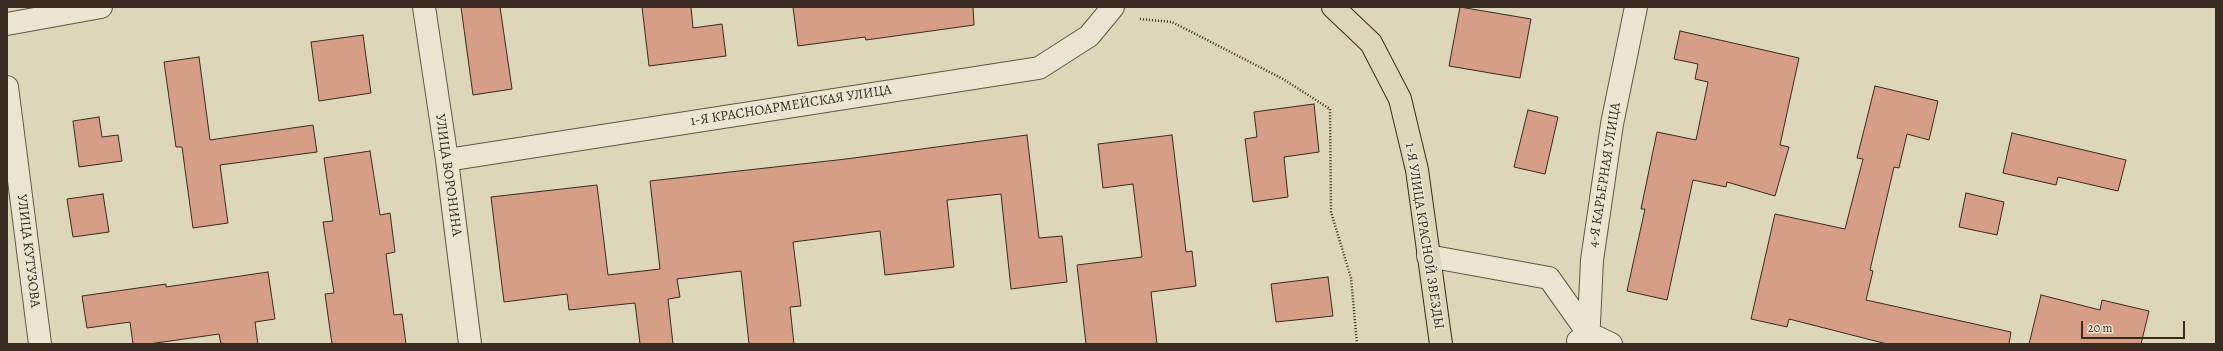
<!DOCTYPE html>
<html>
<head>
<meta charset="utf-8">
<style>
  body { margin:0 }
  #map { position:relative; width:2223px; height:351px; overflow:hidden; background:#ded6b8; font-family:Alegreya,serif }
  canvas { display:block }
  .frame { position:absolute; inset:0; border:8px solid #382a20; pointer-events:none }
  .scale { position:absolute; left:2081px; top:321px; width:104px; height:18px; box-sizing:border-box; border:2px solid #382a20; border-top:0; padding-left:5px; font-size:12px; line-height:14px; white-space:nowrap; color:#382a20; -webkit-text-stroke:3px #eae4d1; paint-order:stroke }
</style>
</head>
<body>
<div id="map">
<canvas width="2223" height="351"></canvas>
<div class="frame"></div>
<div class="scale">20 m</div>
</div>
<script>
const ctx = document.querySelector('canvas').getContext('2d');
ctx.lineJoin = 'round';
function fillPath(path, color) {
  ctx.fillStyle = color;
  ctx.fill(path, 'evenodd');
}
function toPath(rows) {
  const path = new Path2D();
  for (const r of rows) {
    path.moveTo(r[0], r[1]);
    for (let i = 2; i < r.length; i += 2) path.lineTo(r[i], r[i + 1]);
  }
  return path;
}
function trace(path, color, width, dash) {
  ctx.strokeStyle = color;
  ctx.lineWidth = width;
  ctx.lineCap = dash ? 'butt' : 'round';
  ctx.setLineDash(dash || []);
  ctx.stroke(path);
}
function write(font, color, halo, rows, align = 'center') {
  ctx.font = font + ' Alegreya,serif';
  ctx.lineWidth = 3;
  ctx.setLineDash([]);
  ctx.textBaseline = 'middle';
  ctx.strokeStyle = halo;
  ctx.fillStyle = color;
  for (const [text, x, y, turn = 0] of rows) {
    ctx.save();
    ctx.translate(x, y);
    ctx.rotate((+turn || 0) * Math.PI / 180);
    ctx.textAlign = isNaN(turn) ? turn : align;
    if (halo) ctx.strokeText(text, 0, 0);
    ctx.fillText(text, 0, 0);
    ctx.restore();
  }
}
const building = toPath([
  [461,7,500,7,512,89,473,95,461,7],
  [642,7,691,7,693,28,722,24,726,56,649,66,642,7],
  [793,7,973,7,974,25,866,40,865,37,798,46,793,7],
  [1460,7,1531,19,1520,78,1449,66,1460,7],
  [1680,31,1799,58,1780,145,1789,147,1775,196,1727,182,1726,187,1693,180,1667,300,1627,291,1645,209,1641,209,1657,132,1696,140,1708,82,1695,79,1698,64,1674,59,1680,31],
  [363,35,371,93,319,101,311,42,363,35],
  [199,57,210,140,313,125,317,152,220,165,228,223,193,228,182,147,176,147,164,62,199,57],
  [1875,86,1938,101,1929,140,1907,134,1899,168,1894,167,1870,270,1873,271,1866,300,2011,332,2009,344,1887,344,1789,319,1787,327,1751,319,1775,214,1845,229,1863,159,1857,158,1875,86],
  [1314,104,1319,152,1284,157,1288,197,1253,202,1245,139,1257,137,1254,112,1314,104],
  [1528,110,1558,117,1545,174,1514,167,1528,110],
  [99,117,102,137,118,135,122,161,79,167,73,121,99,117],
  [2012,133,2126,160,2118,191,2058,177,2056,185,2003,173,2012,133],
  [1027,135,1039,238,1062,236,1067,282,1011,289,1001,194,947,200,954,267,885,275,880,231,793,242,801,306,790,307,794,344,749,344,741,271,677,279,680,297,668,299,673,344,640,344,635,303,569,310,567,294,504,302,491,197,597,185,608,275,660,269,650,181,846,159,1027,135],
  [1172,135,1186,252,1192,251,1196,286,1151,292,1157,344,1086,344,1077,265,1142,257,1133,184,1103,188,1098,144,1172,135],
  [370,151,380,215,390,213,395,252,386,254,394,315,402,314,406,344,332,344,325,294,334,293,323,222,333,221,324,158,370,151],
  [1966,193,2004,202,1997,235,1959,227,1966,193],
  [103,194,109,232,73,237,67,199,103,194],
  [268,272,275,319,255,322,258,344,221,344,219,334,149,344,133,344,130,322,87,328,82,296,166,284,166,287,268,272],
  [1328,277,1333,316,1276,322,1271,284,1328,277],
  [2041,295,2100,310,2102,300,2149,311,2141,344,2029,344,2041,295]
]);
fillPath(building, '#d79e87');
trace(building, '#382a20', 1);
const minor = toPath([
  [424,7,447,160,470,344],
  [7,24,101,7],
  [7,87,40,344],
  [447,160,1039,68,1089,36,1113,7],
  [1428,256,1549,278,1588,333],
  [1578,341,1588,333,1611,344],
  [1588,344,1592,260,1612,124,1636,7]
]);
const major = toPath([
  [1333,7,1371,43,1400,99,1417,170,1441,344]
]);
trace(minor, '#625546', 24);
trace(major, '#382a20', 24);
trace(toPath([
  [1140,19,1172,22,1283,79,1330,109,1331,212,1351,278,1357,344]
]), '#382a20', 2.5, [1, 2]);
trace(minor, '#eae4d1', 22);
trace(major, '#ded6b8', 22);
write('14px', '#382a20', '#eae4d1', [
  ["1-Я КРАСНОАРМЕЙСКАЯ УЛИЦА",791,106,-9],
  ["УЛИЦА ВОРОНИНА",448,175,82],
  ["4-Я КАРЬЕРНАЯ УЛИЦА",1605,175,-81],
  ["1-Я УЛИЦА КРАСНОЙ ЗВЕЗДЫ",1424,236,81],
  ["УЛИЦА КУТУЗОВА",28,251,83]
]);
</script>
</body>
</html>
